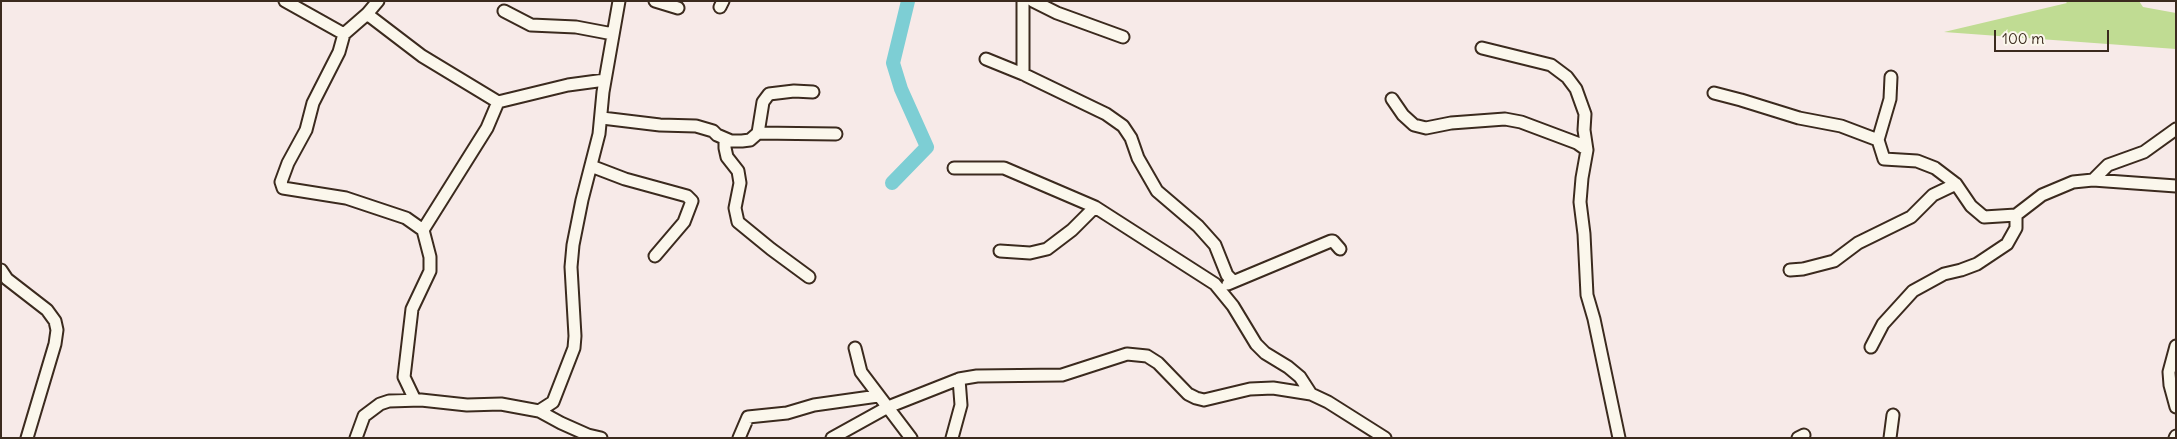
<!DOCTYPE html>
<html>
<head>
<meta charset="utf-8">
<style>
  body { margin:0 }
  #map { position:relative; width:2177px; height:439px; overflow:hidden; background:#f7eae8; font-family:Delius,sans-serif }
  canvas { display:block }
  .frame { position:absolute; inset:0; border:2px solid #3b2a1e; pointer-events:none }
  .scale { position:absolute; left:1994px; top:30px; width:115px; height:22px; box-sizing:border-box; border:2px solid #3b2a1e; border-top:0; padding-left:6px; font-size:15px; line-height:18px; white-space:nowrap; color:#3b2a1e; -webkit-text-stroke:4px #fbf7ec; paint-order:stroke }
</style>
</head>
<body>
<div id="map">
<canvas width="2177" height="439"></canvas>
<div class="frame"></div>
<div class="scale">100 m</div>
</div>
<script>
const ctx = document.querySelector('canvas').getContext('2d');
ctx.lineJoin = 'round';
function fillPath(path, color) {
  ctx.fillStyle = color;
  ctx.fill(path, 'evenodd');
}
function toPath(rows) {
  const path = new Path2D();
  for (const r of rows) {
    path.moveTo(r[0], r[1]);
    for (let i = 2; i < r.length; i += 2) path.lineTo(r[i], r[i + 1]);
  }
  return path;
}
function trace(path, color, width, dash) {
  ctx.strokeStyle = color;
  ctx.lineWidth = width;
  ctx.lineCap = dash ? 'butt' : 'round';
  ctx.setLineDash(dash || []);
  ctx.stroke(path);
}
fillPath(toPath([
  [2065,1,2139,1,2143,7,2176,13,2176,49,1944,32,2067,3]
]), '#c0dc93');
trace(toPath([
  [892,183,927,147,901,89,893,63,908,1]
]), '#7dced4', 14);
const minor = toPath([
  [285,1,344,34,367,14,378,1],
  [655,1,678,8],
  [1023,1,1023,74],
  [1033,1,1057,13,1123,37],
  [720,7,723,1],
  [504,11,531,25,576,27,613,34],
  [367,14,422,56,498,102],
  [344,34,339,52,313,103,306,130,288,163,281,182,283,188,346,198,406,218,423,230],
  [1482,48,1551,65,1567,77,1576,89,1585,114,1584,130,1587,150],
  [986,59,1023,74,1106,114,1123,126,1131,138,1138,158,1157,191,1198,226,1215,245,1227,275,1233,281],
  [1714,93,1741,100,1799,118,1841,126,1878,140,1884,159,1917,161,1935,168,1956,184,1971,206,1984,217,2016,215,2042,195,2073,182,2093,180,2176,186],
  [1392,99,1403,115,1414,125,1426,128,1451,123,1505,119,1521,122,1577,143,1587,150,1582,178,1580,202,1584,234,1587,295,1594,319,1619,438],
  [602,118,660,125,696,126,713,131,717,135,731,141,742,141,750,140,758,133,763,102,769,94,794,91,813,92],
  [758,133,836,134],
  [725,139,725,148,727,157,738,171,740,183,735,208,738,222,771,249,809,277],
  [1878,140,1890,99,1891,77],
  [591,166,625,179,687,196,692,201,684,222,655,256],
  [954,168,1004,168,1095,207,1215,284,1233,306,1256,344,1265,353,1288,367,1300,377,1311,394],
  [2093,180,2108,165,2144,152,2176,129],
  [1000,251,1030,253,1047,249,1072,230,1095,207],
  [1,270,7,279,47,310,55,321,57,330,55,344,27,438],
  [1790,270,1803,269,1834,261,1858,243,1911,217,1933,195,1956,184],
  [1228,284,1331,241,1333,241,1340,249],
  [2176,346,2169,372,2170,385,2176,407],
  [1871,347,1883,324,1913,291,1944,274,1961,270,1977,264,2007,244,2016,228,2016,215],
  [855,348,861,372,911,438],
  [415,400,404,377,412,309,430,271,430,257,423,230,487,128,498,102,568,85,605,80],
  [539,411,561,423,588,435,601,438],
  [356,438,364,416,380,404,389,401,421,400,467,405,501,404,539,411,553,402,574,348,575,336,571,267,573,245,582,200,599,134,603,92,619,1],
  [739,438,748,417,787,413,814,405,878,396],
  [832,438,888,407,959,379,977,376,1062,375,1127,354,1147,356,1158,363,1188,394,1196,398,1204,400,1250,389,1273,388,1311,394,1328,402,1385,438],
  [952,438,961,405,959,379],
  [1798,438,1804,435],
  [1890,438,1893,415],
  [2175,438,2176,436]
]);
trace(minor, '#3b2a1e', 15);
trace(minor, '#fbf7ec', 11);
</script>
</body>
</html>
